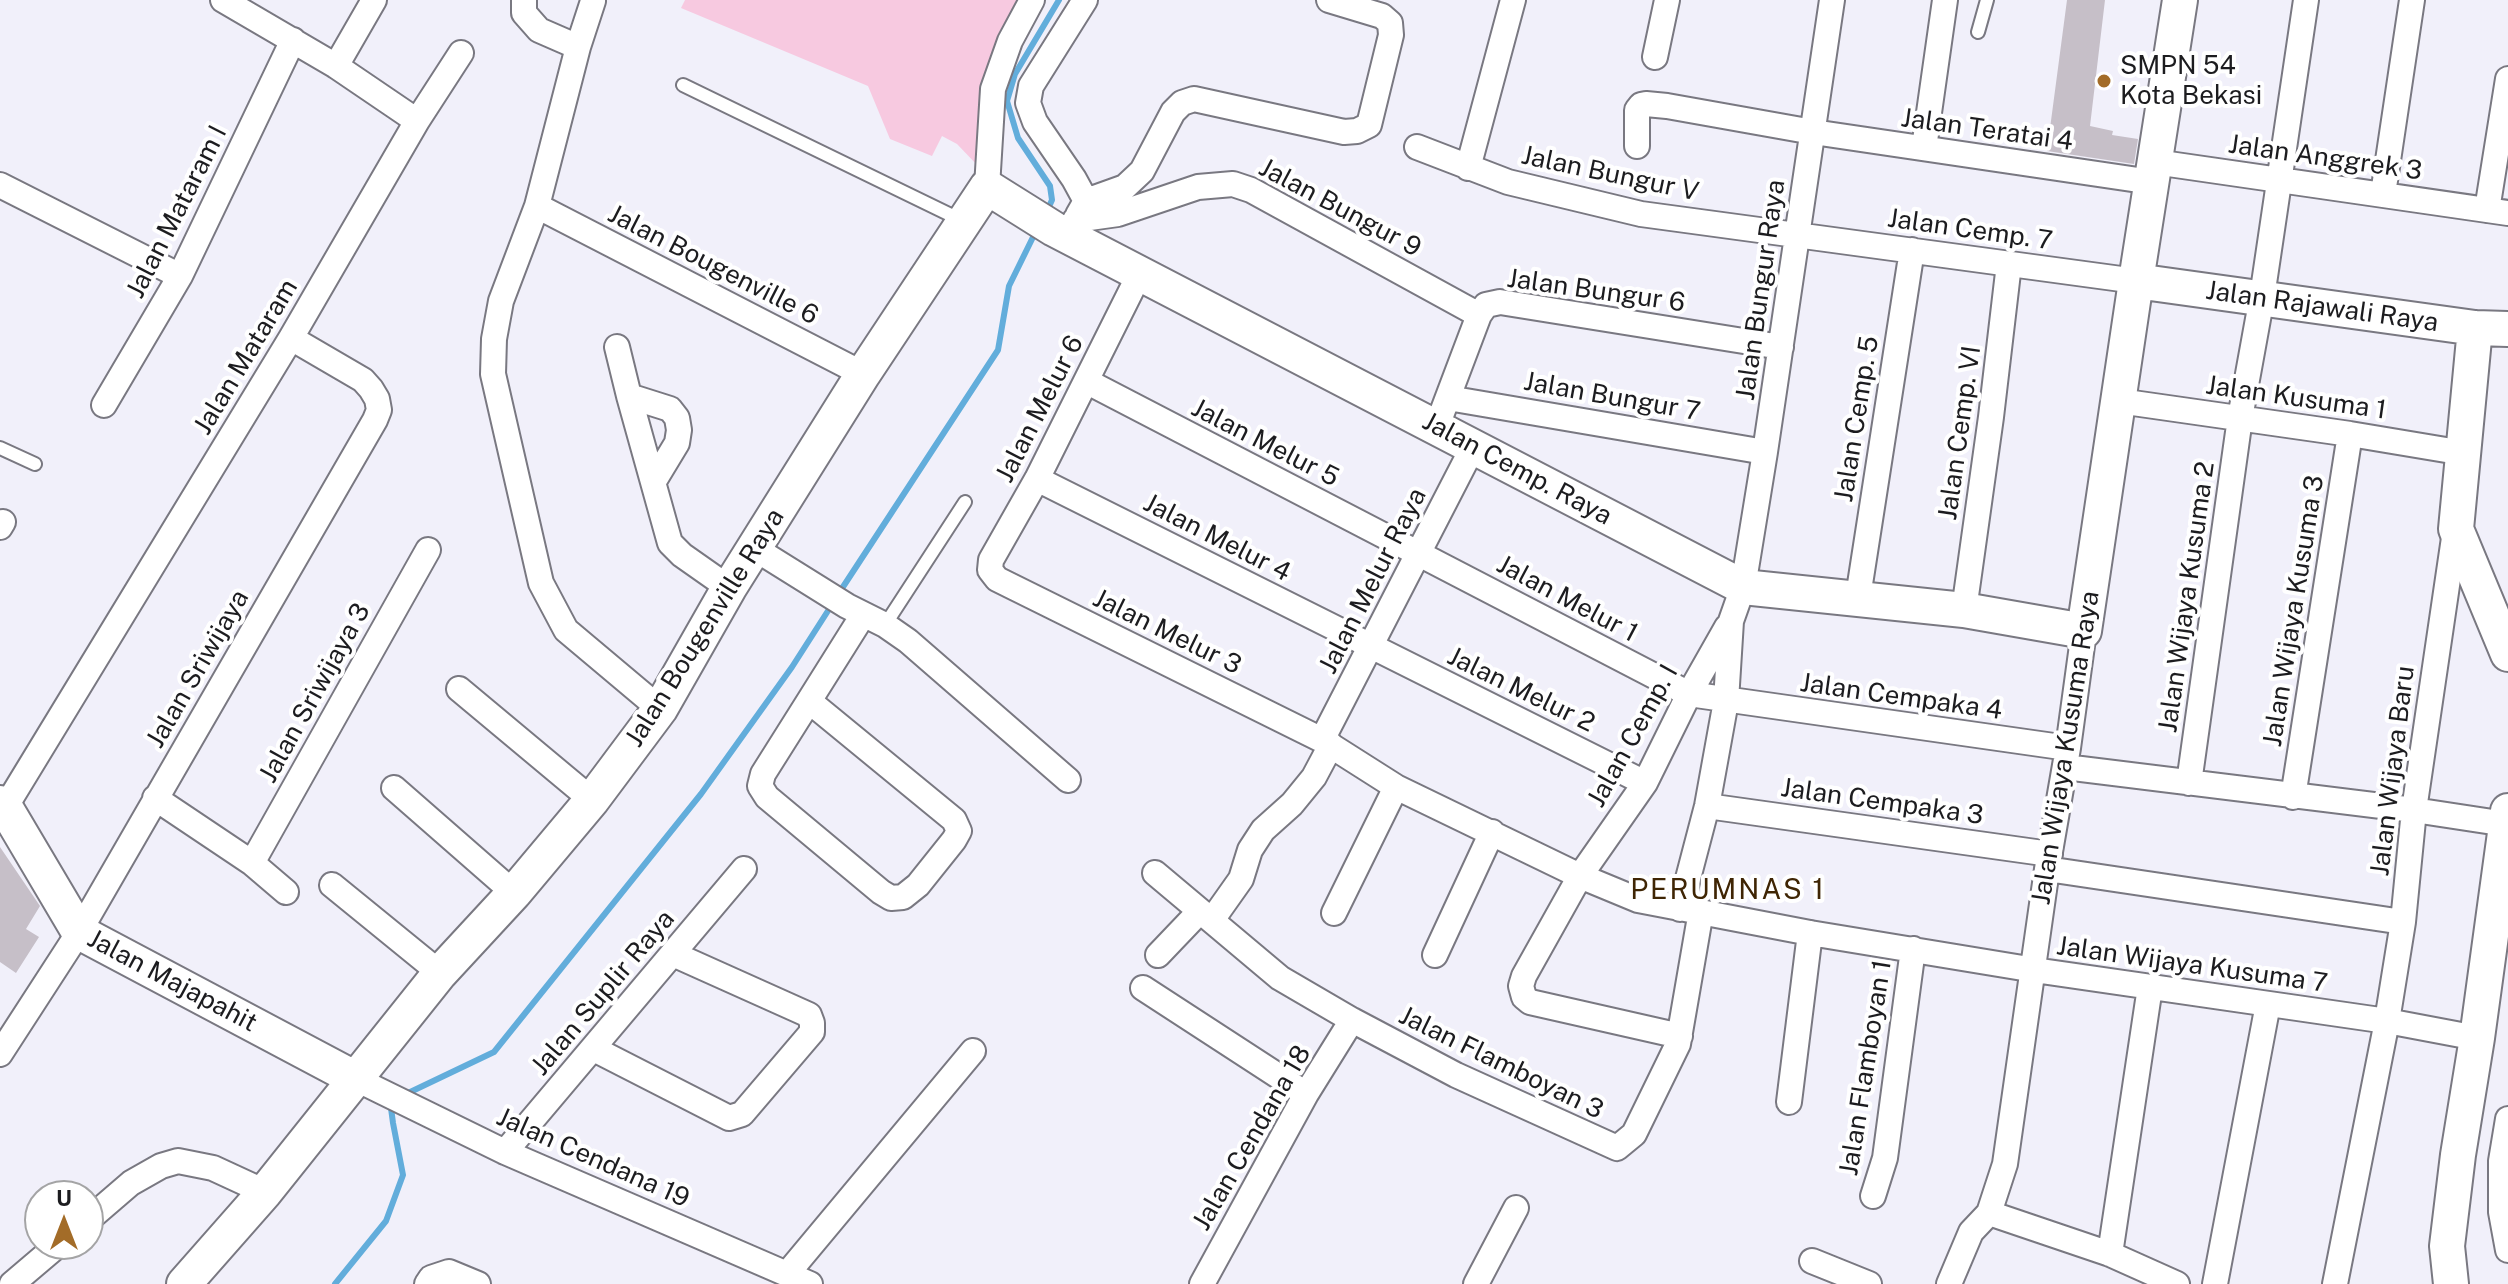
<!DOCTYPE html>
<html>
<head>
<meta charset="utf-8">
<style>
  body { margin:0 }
  #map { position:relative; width:2508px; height:1284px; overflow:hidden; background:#f1f0fa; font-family:"Public Sans",sans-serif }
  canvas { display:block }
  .north { position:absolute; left:24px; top:1180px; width:80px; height:80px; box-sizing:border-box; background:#fff; border:2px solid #a4a4a5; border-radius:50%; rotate:0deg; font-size:22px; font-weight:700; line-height:32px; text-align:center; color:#1c1c1f }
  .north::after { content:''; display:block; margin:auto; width:28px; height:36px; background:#a36c28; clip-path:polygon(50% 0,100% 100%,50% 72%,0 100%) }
</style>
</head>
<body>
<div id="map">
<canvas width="2508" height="1284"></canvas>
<div class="north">U</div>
</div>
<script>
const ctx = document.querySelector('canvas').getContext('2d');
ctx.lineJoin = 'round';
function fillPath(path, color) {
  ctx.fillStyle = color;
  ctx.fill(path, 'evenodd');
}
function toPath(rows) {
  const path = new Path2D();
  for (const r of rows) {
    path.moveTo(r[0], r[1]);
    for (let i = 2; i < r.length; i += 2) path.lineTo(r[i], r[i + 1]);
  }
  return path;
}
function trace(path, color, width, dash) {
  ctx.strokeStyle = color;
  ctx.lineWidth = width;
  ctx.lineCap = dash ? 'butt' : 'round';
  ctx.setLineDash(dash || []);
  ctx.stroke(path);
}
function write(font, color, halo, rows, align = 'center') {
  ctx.font = font + ' "Public Sans",sans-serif';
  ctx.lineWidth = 8;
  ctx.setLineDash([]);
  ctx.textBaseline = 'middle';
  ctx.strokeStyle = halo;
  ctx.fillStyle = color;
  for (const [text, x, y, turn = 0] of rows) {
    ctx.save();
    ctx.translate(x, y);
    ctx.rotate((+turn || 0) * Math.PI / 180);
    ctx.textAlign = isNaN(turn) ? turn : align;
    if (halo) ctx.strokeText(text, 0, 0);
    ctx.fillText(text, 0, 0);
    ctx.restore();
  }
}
fillPath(toPath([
  [685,0,1023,0,979,167,957,144,942,136,932,156,890,139,868,86,681,8]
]), '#f7c9e0');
trace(toPath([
  [1047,211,1052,200,1050,186,1018,138,1007,101,1015,74,1059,0],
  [839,593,998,350,1009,286,1036,231],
  [406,1094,494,1052,701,794,792,667,833,603],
  [335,1284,386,1221,403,1175,393,1123,391,1108,394,1103]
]), '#62addb', 6);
fillPath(toPath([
  [2067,0,2105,0,2090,126,2113,131,2112,135,2138,139,2134,164,2047,151],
  [0,847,40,906,26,929,39,937,16,973,0,962]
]), '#c6bfc8');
const lane = toPath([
  [1978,32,1987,0],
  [683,85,961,220],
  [0,448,35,464],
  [885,625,965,502]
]);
const street = toPath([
  [223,0,336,66,417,121],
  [524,0,524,13,539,30,578,47],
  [593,1,578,47,537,206,501,301,494,339,493,374,541,583,566,630,660,709],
  [1655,57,1667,0],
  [336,66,374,0],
  [1637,146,1637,110,1641,105,1646,104,1667,106,1813,132,2152,182],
  [1417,147,1508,182,1641,214,2136,281],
  [1924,148,1945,0],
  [2155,162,2508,213],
  [1468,168,1513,0],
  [0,185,180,276],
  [987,187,993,89,1010,41,1032,0],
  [2383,194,2412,0],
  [1086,201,1125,187,1142,171,1173,112,1182,103,1194,99,1344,132,1357,131,1369,125,1391,35,1390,23,1382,16,1329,0],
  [537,206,863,374],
  [2487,210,2508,79],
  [1078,215,1086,201,1074,179,1035,122,1028,103,1031,86,1085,0],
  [1075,220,1118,214,1198,187,1233,184,1251,190,1479,315],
  [1140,273,1037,479,991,560,990,570,997,579,1322,740,1396,787,1580,876,1638,900,1810,933,2041,971,2387,1021,2477,1038],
  [617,347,629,396,670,543,682,555,729,588],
  [1086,381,1689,694,2068,748],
  [629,396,670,409,677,418,679,430,677,443,654,481],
  [1448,398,1765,452],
  [2119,401,2350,434,2464,453],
  [104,405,180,276,293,40],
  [1437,426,1479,315,1486,305,1500,302,1781,347],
  [1037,479,1645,783],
  [0,527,3,522],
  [754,548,847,606,885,625,908,641,1068,780],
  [1858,597,1912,250],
  [1964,610,1991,417,2009,264],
  [459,689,592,800],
  [809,701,954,820,959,831,954,840,918,885,903,897,891,898,881,892,767,797,760,786,763,774,809,701,863,615],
  [1322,740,1473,447],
  [2065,767,2414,810,2506,824],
  [2189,783,2240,418,2262,297,2306,0],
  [394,788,514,893],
  [2293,797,2350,434],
  [155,798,252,863,286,892],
  [1707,806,2050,854],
  [0,816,291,338,417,121,461,53],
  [252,863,428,550],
  [2047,869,2403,922],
  [1155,873,1280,978,1352,1020,1456,1075,1617,1148,1634,1134,1678,1044,1701,911],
  [332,885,440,973],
  [1680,909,1707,806,1726,701,1731,621,1743,587,1765,452,1832,0],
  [1334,913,1396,787],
  [1212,920,1241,879,1250,850,1263,830,1292,804,1314,777,1331,745],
  [1158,955,1200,911],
  [1435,955,1492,832],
  [1143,988,1306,1094],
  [1680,1036,1530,1002,1524,997,1521,986,1524,976,1580,876,1645,783,1689,694,1727,627],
  [594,1049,729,1118,742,1114,812,1032,812,1023,809,1015,673,954],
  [0,1054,79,932,375,420,379,410,377,399,371,389,363,380,291,338],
  [356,1079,505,1152,810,1284],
  [1789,1102,1810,933],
  [2508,1119,2501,1161,2501,1212,2508,1250],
  [505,1152,744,869],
  [1873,1196,1885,1158,1913,949],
  [1989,1213,2110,1254,2177,1284],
  [88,1220,131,1183,161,1166,178,1161,213,1168,265,1192],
  [2110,1254,2150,987],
  [1812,1261,1869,1284],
  [787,1274,973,1051],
  [12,1284,59,1244],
  [427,1284,431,1278,449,1272,478,1284],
  [1202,1284,1306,1094,1352,1020],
  [1476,1284,1516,1208],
  [1949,1284,1971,1232,1989,1213,2005,1164,2047,869,2068,748,2084,631],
  [2215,1284,2268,1004],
  [2335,1284,2387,1021,2403,922,2414,810,2455,531]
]);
const secondary = toPath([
  [2136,281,2475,328,2508,329],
  [2475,328,2456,529,2508,654],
  [0,803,5,807,79,932,356,1079],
  [184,1284,265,1192,440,973,514,893,592,800,660,709,729,588,863,374,987,187,1054,229,1743,587,1964,610,2084,631,2136,281,2180,0],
  [2451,1284,2447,1246,2458,1155,2477,1038,2508,811]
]);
trace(lane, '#797881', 16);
trace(street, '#797881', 28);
trace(secondary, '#797881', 38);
trace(lane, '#fff', 12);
trace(street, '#fff', 24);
trace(secondary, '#fff', 34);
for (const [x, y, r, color] of [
  [2104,81,8,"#a36c28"]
]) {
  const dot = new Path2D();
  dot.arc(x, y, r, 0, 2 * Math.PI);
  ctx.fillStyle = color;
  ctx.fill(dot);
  trace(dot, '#fff', 3);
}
write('26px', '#1c1c1f', '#fff', [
  ["SMPN 54",2120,66],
  ["Kota Bekasi",2120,96]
], 'left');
write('26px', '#1c1c1f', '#fff', [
  ["Jalan Teratai 4",1987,130,8],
  ["Jalan Anggrek 3",2325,158,8],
  ["Jalan Bungur V",1610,174,12],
  ["Jalan Bungur 9",1340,208,28],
  ["Jalan Mataram I",177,212,-63],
  ["Jalan Cemp. 7",1970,230,8],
  ["Jalan Bougenville 6",713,265,27],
  ["Jalan Bungur Raya",1761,290,-82],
  ["Jalan Bungur 6",1596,291,8],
  ["Jalan Rajawali Raya",2322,307,8],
  ["Jalan Mataram",246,357,-59],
  ["Jalan Bungur 7",1612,397,10],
  ["Jalan Kusuma 1",2296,398,8],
  ["Jalan Melur 6",1040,409,-63],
  ["Jalan Cemp. 5",1857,419,-81],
  ["Jalan Cemp. VI",1960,433,-82],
  ["Jalan Melur 5",1265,443,27],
  ["Jalan Cemp. Raya",1517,469,28],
  ["Jalan Melur 4",1217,538,27],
  ["Jalan Melur Raya",1373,581,-63],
  ["Jalan Wijaya Kusuma 2",2187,597,-82],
  ["Jalan Melur 1",1567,599,28],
  ["Jalan Wijaya Kusuma 3",2294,611,-81],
  ["Jalan Bougenville Raya",705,628,-58],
  ["Jalan Melur 3",1167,632,26],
  ["Jalan Sriwijaya",198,669,-60],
  ["Jalan Melur 2",1521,690,26],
  ["Jalan Sriwijaya 3",315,693,-61],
  ["Jalan Cempaka 4",1901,697,8],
  ["Jalan Cemp. I",1633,736,-61],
  ["Jalan Wijaya Kusuma Raya",2066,748,-81],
  ["Jalan Wijaya Baru",2393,771,-83],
  ["Jalan Cempaka 3",1882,802,8],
  ["Jalan Wijaya Kusuma 7",2192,965,8],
  ["Jalan Majapahit",172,981,28],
  ["Jalan Suplir Raya",603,993,-50],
  ["Jalan Flamboyan 3",1501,1063,26],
  ["Jalan Flamboyan 1",1866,1068,-81],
  ["Jalan Cendana 18",1252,1138,-60],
  ["Jalan Cendana 19",593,1158,24]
]);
ctx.letterSpacing = '2px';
write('28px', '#3f2504', '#fff', [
  ["PERUMNAS 1",1728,890]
]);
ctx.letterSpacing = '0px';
</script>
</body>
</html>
